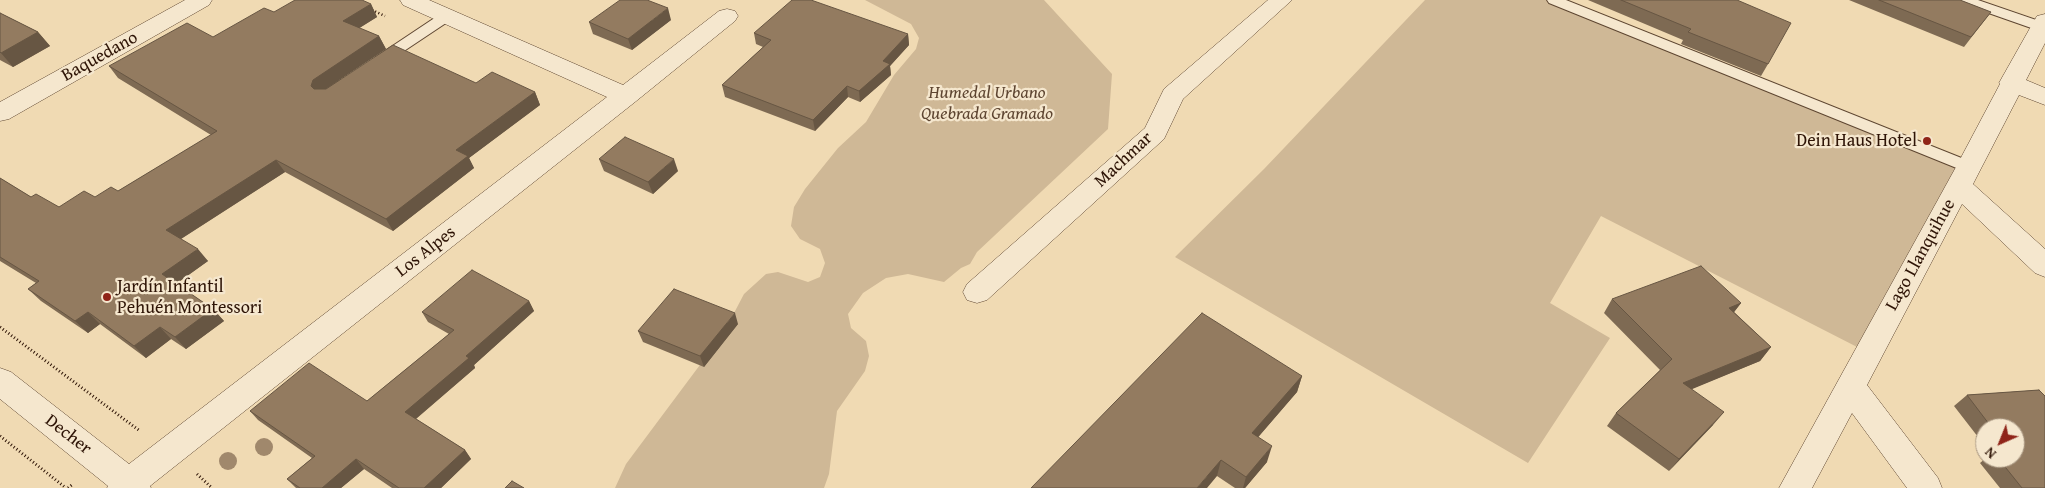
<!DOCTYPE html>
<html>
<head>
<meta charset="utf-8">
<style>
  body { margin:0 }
  #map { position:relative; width:2045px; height:488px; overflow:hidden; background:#f0dab3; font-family:"Gentium Book Plus",serif }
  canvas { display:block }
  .north { position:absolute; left:1975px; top:418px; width:50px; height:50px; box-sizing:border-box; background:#f5e7ce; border:1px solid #a5937e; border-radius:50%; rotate:224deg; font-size:14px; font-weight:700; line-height:20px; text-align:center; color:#2e1406 }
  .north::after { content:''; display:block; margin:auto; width:18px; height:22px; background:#8f2418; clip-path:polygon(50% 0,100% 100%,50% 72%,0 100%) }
</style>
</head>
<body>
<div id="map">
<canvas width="2045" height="488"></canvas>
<div class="north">N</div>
</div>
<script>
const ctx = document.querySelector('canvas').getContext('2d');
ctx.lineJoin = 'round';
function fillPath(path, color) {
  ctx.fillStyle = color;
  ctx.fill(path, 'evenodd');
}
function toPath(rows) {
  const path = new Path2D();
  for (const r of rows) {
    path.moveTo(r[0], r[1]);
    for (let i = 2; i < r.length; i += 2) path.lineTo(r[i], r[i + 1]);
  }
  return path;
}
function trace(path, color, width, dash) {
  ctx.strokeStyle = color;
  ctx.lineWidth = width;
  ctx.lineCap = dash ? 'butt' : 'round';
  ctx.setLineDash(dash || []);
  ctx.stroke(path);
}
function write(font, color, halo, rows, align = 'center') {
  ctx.font = font + ' "Gentium Book Plus",serif';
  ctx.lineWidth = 4.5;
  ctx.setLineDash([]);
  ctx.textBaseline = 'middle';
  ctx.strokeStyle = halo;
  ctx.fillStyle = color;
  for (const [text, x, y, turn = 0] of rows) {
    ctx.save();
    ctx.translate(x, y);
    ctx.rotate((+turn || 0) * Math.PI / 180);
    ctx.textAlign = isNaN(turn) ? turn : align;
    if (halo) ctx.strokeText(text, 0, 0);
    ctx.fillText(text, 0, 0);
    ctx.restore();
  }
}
fillPath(toPath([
  [865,0,1044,0,1112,74,1108,129,977,252,970,264,961,268,944,282,908,274,886,278,863,293,848,314,851,328,866,341,869,356,865,371,837,411,829,474,824,488,615,488,626,464,723,334,744,294,766,274,778,272,808,282,820,277,825,263,820,249,800,239,791,226,794,207,805,189,838,148,866,122,894,75,916,49,919,38,911,24],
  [1425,0,1552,0,1959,169,1861,349,1601,216,1550,303,1610,338,1528,463,1175,257,1264,169]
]), '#cfb896');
const lane = toPath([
  [1547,0,1566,0,1974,163,1977,167,1974,171,1969,172,1964,171,1549,3,1547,0],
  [1958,0,1978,0,2045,23,2045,30,2037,30,1960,3,1958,0],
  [447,12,454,16,452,19,386,63,376,63,374,60,376,57,442,13,447,12]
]);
const street = toPath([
  [185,0,212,0,209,5,9,119,0,121,0,102,185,0],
  [400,0,429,0,623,85,719,11,727,9,735,11,738,16,735,21,635,102,150,486,151,488,107,488,108,486,0,399,0,368,11,372,129,464,607,97,403,5,400,0],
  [1268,0,1292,0,1183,99,1164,139,987,300,977,303,967,300,963,292,967,284,1145,128,1164,89,1268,0],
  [2045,14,2045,43,2026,80,2045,88,2045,105,2019,95,1973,184,2045,249,2045,277,2035,273,1962,204,1867,385,1938,478,1942,488,1907,488,1852,413,1812,488,1779,488,1956,167,2000,84,1999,83,2034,21,2037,16,2045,14]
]);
trace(lane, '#5e4631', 2);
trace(street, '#5e4631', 1);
trace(toPath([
  [372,10,385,16]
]), '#2e1406', 2.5, [1, 2.5]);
trace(toPath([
  [0,327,140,431],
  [0,436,66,488],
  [197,474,212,488],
  [68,488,73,484]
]), '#2e1406', 3, [1, 2.5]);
fillPath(lane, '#f5e7ce');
fillPath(street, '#f5e7ce');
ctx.fillStyle = '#a0886c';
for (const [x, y] of [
  [264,447],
  [228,461]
]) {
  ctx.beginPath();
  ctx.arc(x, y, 9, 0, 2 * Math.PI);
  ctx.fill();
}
fillPath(toPath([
  [1588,0,1737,0,1768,64,1761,76,1681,44,1683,40],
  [1849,0,1960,0,1991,12,1964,47],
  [371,4,377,17,359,28,379,36,386,49,339,80,476,83,535,92,540,105,469,158,474,168,393,231,285,172,181,239,208,261,176,284,213,309,224,321,186,349,171,339,146,358,100,324,88,333,41,301,28,289,36,283,0,261,0,178,31,197,59,207,118,191,211,135,118,78,109,66,213,37],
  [0,13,38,32,50,46,13,67,0,60],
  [671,20,632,50,593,34,589,22],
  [754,33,908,34,909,45,890,66,891,75,860,102,848,97,815,131,725,97,722,85,763,47,756,44],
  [599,159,678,171,653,194,604,171],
  [1612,299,1741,303,1734,312,1771,347,1760,361,1691,389,1713,425,1669,471,1607,426,1616,413,1660,370,1604,313],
  [529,301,534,311,474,365,475,368,416,419,465,450,471,459,441,488,392,488,364,469,341,488,296,488,287,479,312,458,258,420,250,411,367,401,449,334,428,322,422,312],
  [738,324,704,367,643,342,638,331],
  [1302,376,1297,392,1258,437,1267,462,1245,488,1235,488,1217,476,1031,488],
  [2039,390,2045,396,2045,488,2000,488,1980,463,1986,458,2015,458,2015,428,1985,428,1985,446,1954,406,1967,395]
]), '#7e6a53');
fillPath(toPath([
  [371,4,377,17,350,34,343,21],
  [668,8,671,20,632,50,628,39],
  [38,32,50,46,13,67,1,53],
  [908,34,909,45,890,66,891,75,860,102,859,91,883,61],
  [379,36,386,49,321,92,318,98,311,86,313,80],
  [847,86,848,97,815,131,813,120],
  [535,92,540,105,469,158,474,168,393,231,386,219,456,150],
  [674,159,678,171,653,194,648,182],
  [276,160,285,172,176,242,166,230],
  [198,249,208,261,173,286,162,274],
  [529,301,534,311,474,365,475,368,412,422,405,412,466,356],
  [1741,303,1731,316,1729,308],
  [213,309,224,321,186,349,175,337],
  [88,312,100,324,88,333,75,321],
  [735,313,738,324,704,367,700,356],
  [160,327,171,339,146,358,134,346],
  [1771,347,1760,361,1673,397,1683,383],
  [1302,376,1297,392,1248,449,1252,433],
  [1724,412,1713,425,1669,471,1679,459],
  [1272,446,1267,462,1245,488,1243,488,1246,477],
  [465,450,471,459,441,488,424,488],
  [356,459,364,469,341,488,322,488],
  [1221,460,1217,476,1207,488,1197,488]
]), '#675643');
const building = toPath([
  [295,0,362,0,371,4,343,21,379,36,313,80,311,86,314,89,326,89,393,45,476,83,492,72,535,92,456,150,468,156,386,219,276,160,166,230,198,249,162,274,213,309,175,337,160,327,134,346,88,312,75,321,28,289,39,281,0,257,0,178,31,197,36,194,59,207,84,191,95,197,111,187,118,191,217,131,109,66,187,23,213,37,264,8,274,12,295,0],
  [620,0,647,0,668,8,628,39,589,22,620,0],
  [792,0,811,0,908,34,883,61,890,64,859,91,847,86,813,120,722,85,771,40,754,33,792,0],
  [1621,0,1737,0,1791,23,1768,64,1688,32,1691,29,1621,0],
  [1879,0,1960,0,1991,12,1971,37,1879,0],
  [0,13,38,32,1,53,0,52,0,13],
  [625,137,674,159,648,182,599,159,625,137],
  [1701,266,1741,303,1729,308,1771,347,1683,383,1724,412,1679,459,1616,413,1672,359,1612,299,1701,266],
  [472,270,529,301,466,356,469,358,405,412,465,450,424,488,399,488,356,459,322,488,300,488,287,479,315,456,250,411,309,363,367,401,454,330,422,312,472,270],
  [674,289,735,313,700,356,638,331,674,289],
  [1202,313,1302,376,1252,433,1272,446,1246,477,1221,460,1197,488,1031,488,1202,313],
  [2039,390,2045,396,2045,488,2022,488,1998,458,2015,458,2015,428,1992,428,1967,395,2039,390],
  [512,481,524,488,505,488,512,481]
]);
fillPath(building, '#937b60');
trace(building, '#675643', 1);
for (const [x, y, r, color] of [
  [1927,141,5,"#8f2418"],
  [107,297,5,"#8f2418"]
]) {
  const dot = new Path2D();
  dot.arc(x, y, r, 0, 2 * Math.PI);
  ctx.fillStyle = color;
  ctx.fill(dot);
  trace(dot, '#f5e7ce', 2);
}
write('18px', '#2e1406', '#f5e7ce', [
  ["Baquedano",100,57,-29],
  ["Machmar",1124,160,-43],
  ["Los Alpes",426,252,-38],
  ["Lago Llanquihue",1921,255,-61],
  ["Decher",68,435,38]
]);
write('italic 18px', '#5e4531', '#f5e7ce', [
  ["Humedal Urbano",987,93],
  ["Quebrada Gramado",987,114]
]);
write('18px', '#2e1406', '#f5e7ce', [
  ["Dein Haus Hotel",1917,141],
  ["Jardín Infantil",117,287,"left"],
  ["Pehuén Montessori",117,308,"left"]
], 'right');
</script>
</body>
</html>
